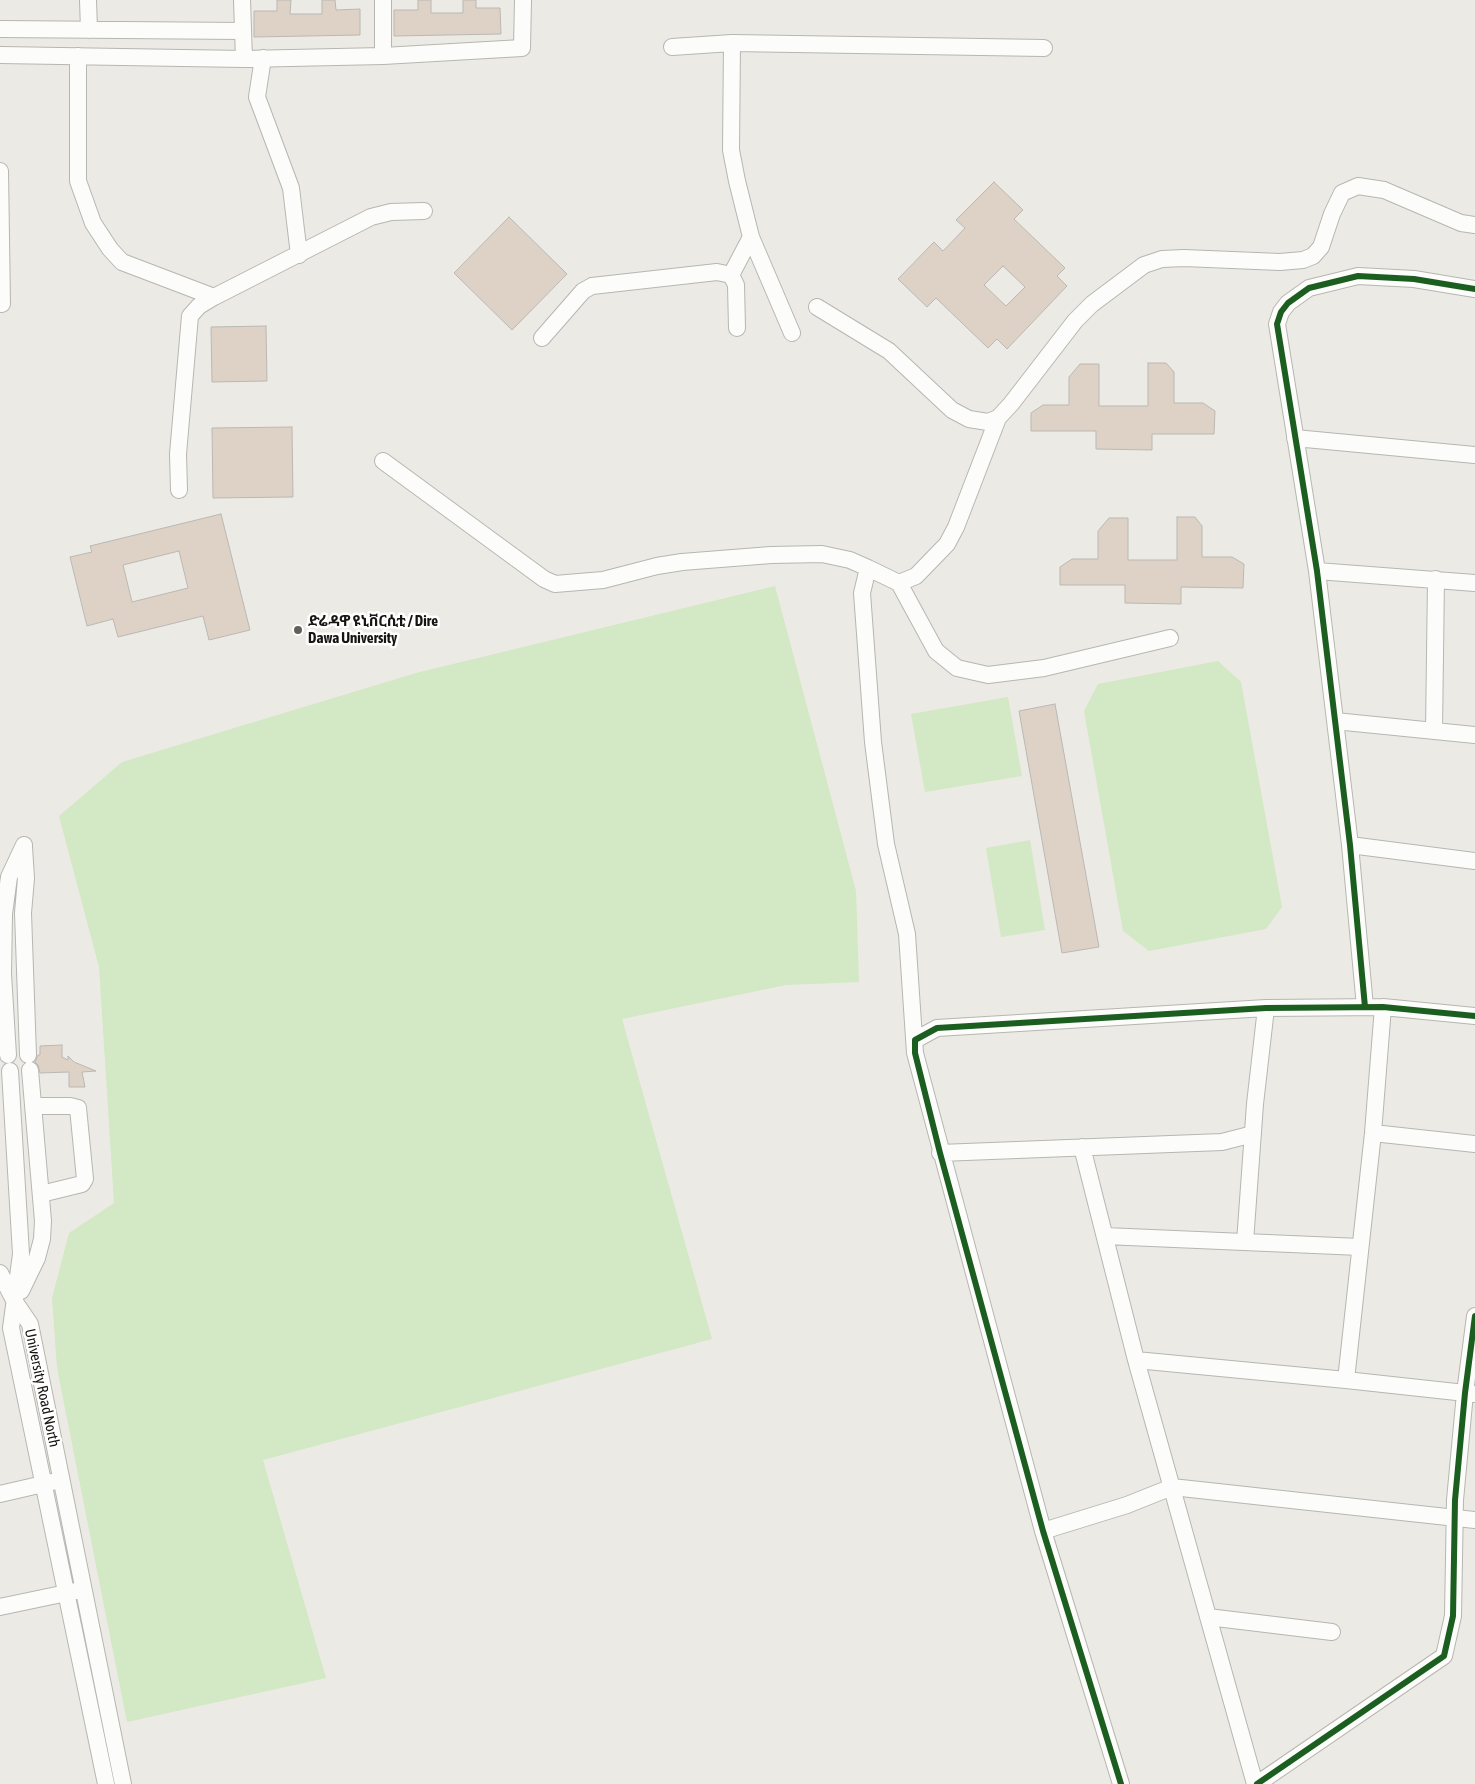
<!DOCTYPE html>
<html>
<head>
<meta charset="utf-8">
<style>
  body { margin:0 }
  canvas { display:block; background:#ebeae4 }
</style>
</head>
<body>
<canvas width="1475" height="1784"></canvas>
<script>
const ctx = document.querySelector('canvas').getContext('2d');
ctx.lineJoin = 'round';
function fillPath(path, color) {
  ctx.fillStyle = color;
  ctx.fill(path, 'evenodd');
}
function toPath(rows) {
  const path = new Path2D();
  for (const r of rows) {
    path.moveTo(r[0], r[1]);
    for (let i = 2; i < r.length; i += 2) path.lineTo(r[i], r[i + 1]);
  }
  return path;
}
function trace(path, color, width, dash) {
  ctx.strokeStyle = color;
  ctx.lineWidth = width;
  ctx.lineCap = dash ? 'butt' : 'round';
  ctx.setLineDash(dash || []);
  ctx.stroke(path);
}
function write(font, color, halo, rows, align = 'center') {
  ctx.font = font + ' "Asap Condensed","Noto Sans Ethiopic",sans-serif';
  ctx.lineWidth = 5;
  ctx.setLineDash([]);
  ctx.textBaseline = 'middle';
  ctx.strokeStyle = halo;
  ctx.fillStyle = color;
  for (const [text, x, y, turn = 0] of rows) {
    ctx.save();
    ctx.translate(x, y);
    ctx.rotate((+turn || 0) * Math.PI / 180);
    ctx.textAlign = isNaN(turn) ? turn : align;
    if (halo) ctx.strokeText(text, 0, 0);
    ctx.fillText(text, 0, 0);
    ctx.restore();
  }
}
fillPath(toPath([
  [775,586,856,891,859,982,786,985,622,1019,712,1339,263,1460,326,1678,127,1722,57,1368,52,1298,69,1233,114,1203,99,967,59,816,122,762,416,673],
  [1218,661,1241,682,1282,907,1266,929,1149,951,1123,931,1084,711,1098,684],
  [1008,697,1022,776,925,792,911,714],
  [1030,840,1045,930,1001,937,986,848]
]), '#d3e8c4');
const building = toPath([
  [277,0,291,0,290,14,322,14,322,0,335,0,336,10,360,9,360,35,254,37,254,11,277,11,277,0],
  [418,0,431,0,431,13,463,13,463,0,476,0,476,8,500,8,501,34,394,36,394,10,418,10,418,0],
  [994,182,1023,210,1014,219,1065,268,1057,276,1067,286,1007,349,997,339,988,348,936,298,927,307,898,279,934,242,943,251,965,228,956,220,994,182],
  [1003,266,1025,287,1006,306,984,285,1003,266],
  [509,217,567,274,512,330,454,273,509,217],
  [266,326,267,381,212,382,211,327,266,326],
  [1148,363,1166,363,1174,372,1174,403,1203,403,1215,411,1214,434,1152,434,1152,450,1096,449,1096,431,1031,431,1031,413,1043,405,1069,405,1069,377,1080,364,1099,364,1099,406,1148,406,1148,363],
  [292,427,293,497,213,498,212,428,292,427],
  [221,514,250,630,209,640,203,616,118,637,113,619,87,626,70,557,92,552,90,546,221,514],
  [179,551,188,588,132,602,123,565,179,551],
  [1177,517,1195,517,1202,526,1202,557,1232,557,1244,564,1243,588,1181,587,1181,604,1125,603,1125,585,1060,585,1060,567,1072,559,1098,559,1098,531,1109,518,1128,518,1128,560,1177,560,1177,517],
  [1055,704,1099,947,1062,953,1019,711,1055,704],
  [62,1045,62,1057,68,1060,68,1056,74,1062,96,1071,82,1072,85,1087,69,1087,69,1072,40,1073,38,1065,35,1062,38,1055,40,1055,40,1046,62,1045]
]);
fillPath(building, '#ded2c6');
trace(building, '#bab8b4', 1);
const minor = toPath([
  [88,0,89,30],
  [242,0,244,59],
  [383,0,383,56],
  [0,29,243,31],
  [732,43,731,150,737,181,751,237,792,333],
  [672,47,732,43,1044,48],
  [0,55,244,59,383,56,522,48,523,0],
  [78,56,78,181,93,223,110,249,122,262,214,297],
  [263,58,257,97,291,188,299,255],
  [0,171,2,304],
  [731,275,751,237],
  [817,307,889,351,952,410,969,419,988,422,998,418,1011,404,1075,321,1092,304,1144,265,1162,259,1184,258,1280,262,1303,260,1313,256,1321,247,1332,214,1342,193,1358,186,1384,190,1461,223,1475,225],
  [542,338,583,291,592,286,717,272,731,275,736,285,737,328],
  [998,418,956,527,947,544,916,576,899,583,868,568,862,593,873,742,886,844,907,934,915,1053,1043,1531,1121,1784],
  [1295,438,1475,455],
  [383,461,544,579,555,584,603,580,657,566,682,562,771,555,822,554,850,560,868,568],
  [179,490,178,454,190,316,199,306,214,297,371,217,391,212,424,211],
  [1317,571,1475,583],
  [899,583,936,651,957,668,988,675,1044,668,1170,638],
  [1335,721,1475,735],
  [1434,730,1436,579],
  [1350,845,1475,861],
  [24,847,26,878,23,913,28,1055],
  [1365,1007,1350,845,1317,571,1277,324,1281,312,1288,303,1309,288,1358,276,1414,279,1475,289],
  [915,1040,937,1028,1266,1008,1383,1007,1475,1016],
  [8,1055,3,974,4,914,9,877,24,845],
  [10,1071,21,1254,11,1328,106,1784],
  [33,1106,70,1106,78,1108,85,1179,82,1184,41,1194],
  [1373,1133,1475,1144],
  [1082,1147,1136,1360,1255,1784],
  [940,1153,1222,1142,1253,1134],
  [1105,1236,1360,1247],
  [1245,1242,1255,1104,1266,1008],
  [0,1273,15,1302,30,1324,123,1784],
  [21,1291,37,1258,42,1239,43,1221,30,1070],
  [1136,1360,1346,1380,1475,1394],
  [1346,1380,1373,1133,1383,1007],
  [0,1494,52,1482],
  [1043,1531,1127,1505,1172,1487,1475,1520],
  [0,1607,76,1591],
  [1208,1617,1332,1632],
  [1257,1784,1444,1656,1453,1616,1455,1500,1465,1393,1475,1316]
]);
trace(minor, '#b7b6b1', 18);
trace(minor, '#fcfcfb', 16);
trace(toPath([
  [1365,1007,1350,845,1317,571,1277,324,1281,312,1288,303,1309,288,1358,276,1414,279,1475,289],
  [1121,1784,1043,1531,940,1153,915,1053,915,1040,937,1028,1266,1008,1383,1007,1475,1016],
  [1257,1784,1444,1656,1453,1616,1455,1500,1465,1393,1475,1316]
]), '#1b5e20', 6);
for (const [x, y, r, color] of [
  [298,630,5,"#61605c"]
]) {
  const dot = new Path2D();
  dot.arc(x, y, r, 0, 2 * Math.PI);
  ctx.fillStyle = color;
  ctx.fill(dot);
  trace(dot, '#fff', 2);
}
write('bold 15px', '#171512', '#fff', [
  ["ድሬዳዋ ዩኒቨርሲቲ / Dire",308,621],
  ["Dawa University",308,638]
], 'left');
write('15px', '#171512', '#fff', [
  ["University Road North",42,1388,78]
]);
</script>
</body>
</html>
